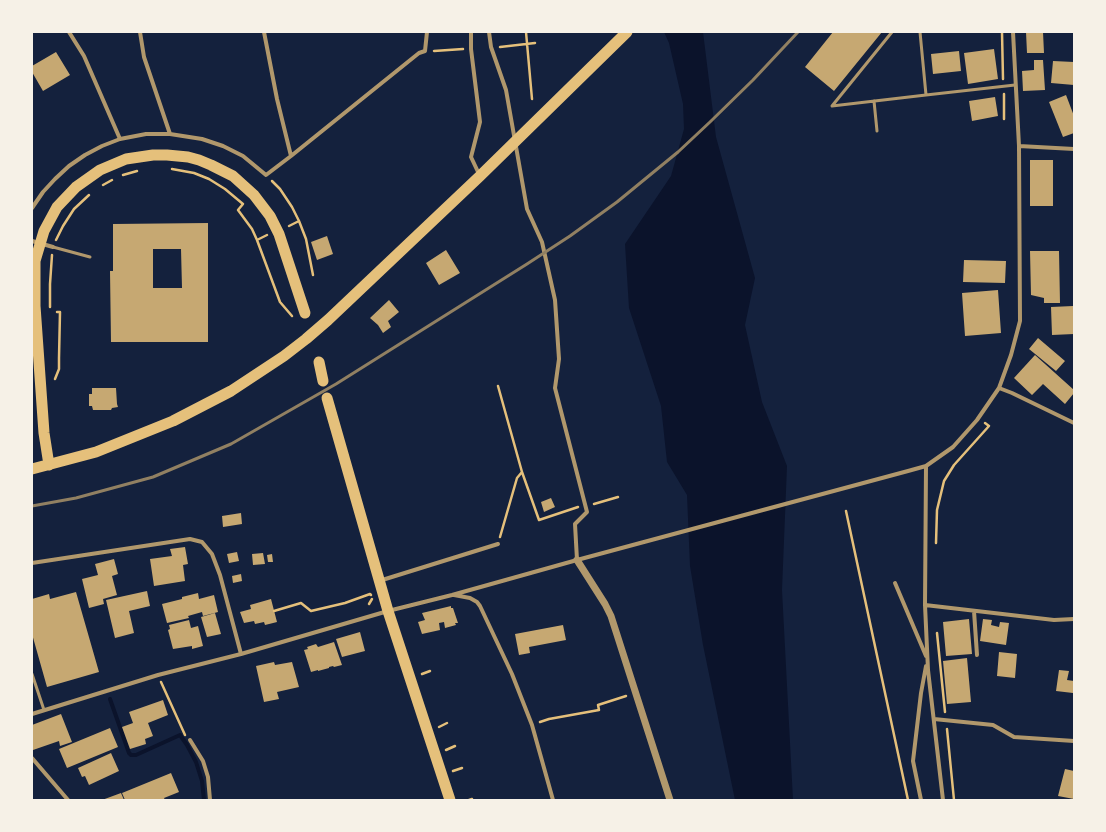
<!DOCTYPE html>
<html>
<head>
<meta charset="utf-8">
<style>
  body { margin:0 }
  #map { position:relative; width:1106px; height:832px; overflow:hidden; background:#14213d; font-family:"Times New Roman",serif }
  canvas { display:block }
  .frame { position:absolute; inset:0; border:33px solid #f6f1e7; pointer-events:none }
</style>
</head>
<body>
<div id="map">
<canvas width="1106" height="832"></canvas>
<div class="frame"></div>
</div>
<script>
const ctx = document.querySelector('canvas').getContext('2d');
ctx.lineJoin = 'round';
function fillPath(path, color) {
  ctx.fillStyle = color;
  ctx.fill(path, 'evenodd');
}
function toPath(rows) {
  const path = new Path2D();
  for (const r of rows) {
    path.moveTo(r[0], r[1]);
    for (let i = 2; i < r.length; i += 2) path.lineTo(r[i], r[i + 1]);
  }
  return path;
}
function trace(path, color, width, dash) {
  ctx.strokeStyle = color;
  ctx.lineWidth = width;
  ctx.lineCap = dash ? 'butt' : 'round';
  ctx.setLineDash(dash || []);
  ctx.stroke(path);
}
fillPath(toPath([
  [664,32,703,32,716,137,755,278,745,325,762,402,787,466,782,590,793,800,735,800,703,645,690,566,687,495,667,462,661,406,629,308,625,244,671,176,684,129,683,104,669,43]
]), '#0b132b');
trace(toPath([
  [110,699,129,753,131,755,136,755,180,735,187,745,196,762,202,781,204,800]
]), '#0b132b', 4);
fillPath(toPath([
  [833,32,882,32,834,91,805,67],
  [1026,32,1043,32,1044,53,1027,53],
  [994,49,998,79,968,84,964,53],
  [959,51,961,71,933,74,931,54],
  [56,52,70,75,43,91,32,72,32,66],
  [1034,60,1043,60,1045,90,1023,91,1022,71,1034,70],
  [1053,61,1074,62,1074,85,1051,83],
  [1066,95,1074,116,1074,133,1063,137,1049,102],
  [995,97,998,116,972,121,969,101],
  [1030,160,1053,160,1053,206,1030,206],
  [208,223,208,342,111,342,110,271,113,271,113,224],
  [153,249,181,249,182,288,153,288],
  [327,236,333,254,317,260,311,242],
  [446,250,460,273,439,285,426,263],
  [1030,251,1059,251,1060,303,1044,303,1044,298,1031,295],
  [964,260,1006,261,1005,283,963,282],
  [998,290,1001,333,965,336,962,293],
  [389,300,399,312,388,321,391,327,383,333,378,325,370,318],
  [1073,306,1074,334,1052,335,1051,307],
  [1038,338,1065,361,1056,371,1029,349],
  [1035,355,1074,390,1074,393,1065,404,1043,384,1032,395,1014,378],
  [92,388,116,388,117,404,118,407,112,408,111,410,93,410,92,406,89,406,89,394,92,394],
  [551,498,555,507,544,512,541,502],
  [241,513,242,524,223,527,222,516],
  [185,547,188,564,183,565,185,581,154,586,150,559,172,556,170,549],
  [237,552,239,561,229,563,227,554],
  [263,553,265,564,253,565,252,554],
  [272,554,273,562,268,562,267,555],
  [114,559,118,574,112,576,117,595,103,599,104,604,89,608,82,579,98,575,95,564],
  [241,574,242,581,233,583,232,576],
  [147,591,150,606,129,611,134,633,115,638,106,600],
  [76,592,99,672,47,687,32,634,32,599,49,594,50,599],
  [198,593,199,599,214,595,218,612,203,616,202,612,188,616,189,618,167,623,162,604,182,599,182,597],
  [271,599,277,622,265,625,264,622,255,624,254,621,244,623,240,612,251,609,250,605],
  [451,606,451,608,453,608,458,623,455,623,456,625,445,628,444,622,439,623,440,630,422,634,418,622,425,620,422,613],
  [215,613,221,634,207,637,201,617],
  [969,619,972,654,946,656,943,622],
  [983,619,992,620,991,625,999,627,1000,622,1009,623,1006,645,980,641],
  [189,620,191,628,198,626,203,646,192,649,192,646,173,649,168,630,170,629,169,625],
  [563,625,566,640,529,647,530,653,519,655,515,634],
  [360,632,365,651,342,657,336,639],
  [334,642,342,665,334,667,333,666,329,667,329,668,318,671,318,670,311,672,304,650,308,649,307,647,316,644,318,647],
  [999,652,1017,654,1015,678,997,676],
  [967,658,971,702,947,704,943,661],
  [274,662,275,665,292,662,299,687,277,692,279,699,264,702,256,666],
  [1059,670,1069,671,1067,680,1074,681,1073,693,1056,691],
  [163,700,168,715,148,723,153,736,145,739,146,744,130,749,122,727,133,723,129,712],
  [61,714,72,742,60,746,59,741,33,750,32,725],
  [110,728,118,747,67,768,59,749],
  [111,753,119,771,89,785,85,776,82,777,78,768],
  [1065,769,1074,771,1074,799,1058,796],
  [171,773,179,792,164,798,165,800,125,800,122,793],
  [121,793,124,800,102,800]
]), '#c6a872');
trace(toPath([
  [526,32,532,99],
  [1002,32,1003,79],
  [500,47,535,43],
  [434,51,463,49],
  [1004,94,1004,119],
  [172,169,194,173,209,179,225,189,243,204,238,210,252,229,257,240,267,235],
  [123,175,137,171],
  [272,181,280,189,292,207,299,221,289,226],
  [103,185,112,180],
  [299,221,306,239,313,275],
  [56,240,63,226,74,209,89,195],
  [257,240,280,302,292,316],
  [50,307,50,284,52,255],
  [55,379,59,369,59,358,60,312,57,312],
  [498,386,522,472],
  [594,504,618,497],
  [846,511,908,800],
  [500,537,517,478,522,472,539,520,578,507],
  [936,543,937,510,944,481,954,465,989,426,985,423],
  [369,604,372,599],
  [274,611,301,603,311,611,345,603,370,594,371,595],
  [937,633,945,712],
  [422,674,430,671],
  [161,682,185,735],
  [540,722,549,719,599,710,598,705,626,696],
  [439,727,447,723],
  [947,729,954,800],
  [446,750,455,746],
  [453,771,462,768],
  [469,800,472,799]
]), '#e5c07b', 2.5);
trace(toPath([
  [892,32,832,106,926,95,920,32],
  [926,95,1015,85],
  [874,101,877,131],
  [53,247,90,257],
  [32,674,44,710]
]), '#b1986c', 3);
trace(toPath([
  [69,32,84,56,120,139],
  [140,32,144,57,170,134],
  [264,32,277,99,291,156],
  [471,32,471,49,480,122,471,157,479,174],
  [489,32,491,47,506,90,527,209,542,242,555,300,559,359,555,388,587,512,575,524,577,560],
  [1019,146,1074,149],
  [32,208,43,192,55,179,69,166,85,155,102,146,120,139,146,134,170,134,202,139,223,146,243,156,266,175,291,156,419,53,425,51,427,32],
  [32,241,53,247],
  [999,388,1012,393,1074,423],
  [926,466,925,605,928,670,943,800],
  [32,563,190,539,202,542,212,554,220,575,241,654],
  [379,581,498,544],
  [895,583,926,656],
  [454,595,470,598,477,602,480,606,512,674,532,725,553,800],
  [925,605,1054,620,1074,619],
  [974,611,977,655],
  [32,714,158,675,241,654,388,611,452,595,577,560,908,471,926,466,953,447,977,420,999,388,1011,355,1020,321,1019,146,1013,32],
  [934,719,993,725,1014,737,1074,741],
  [190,740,203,761,208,777,210,800],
  [32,758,68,800],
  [921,800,913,761,921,693,926,666]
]), '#b1986c', 4);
trace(toPath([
  [577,560,605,604,611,616,670,800]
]), '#b1986c', 7);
trace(toPath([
  [319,362,323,381],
  [327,398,388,611,450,800],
  [49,465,44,433,35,306,35,261,44,231,57,207,76,187,100,170,126,159,153,155,167,155,188,157,199,160,211,165,233,176,254,195,270,216,279,234,305,313],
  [32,469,96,452,173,421,231,391,284,356,306,339,328,320,480,176,627,32]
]), '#e5c07b', 11);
trace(toPath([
  [32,506,76,498,153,477,231,444,336,384,527,264,570,236,617,202,678,152,710,122,753,80,798,32]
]), '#918062', 3);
</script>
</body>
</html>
